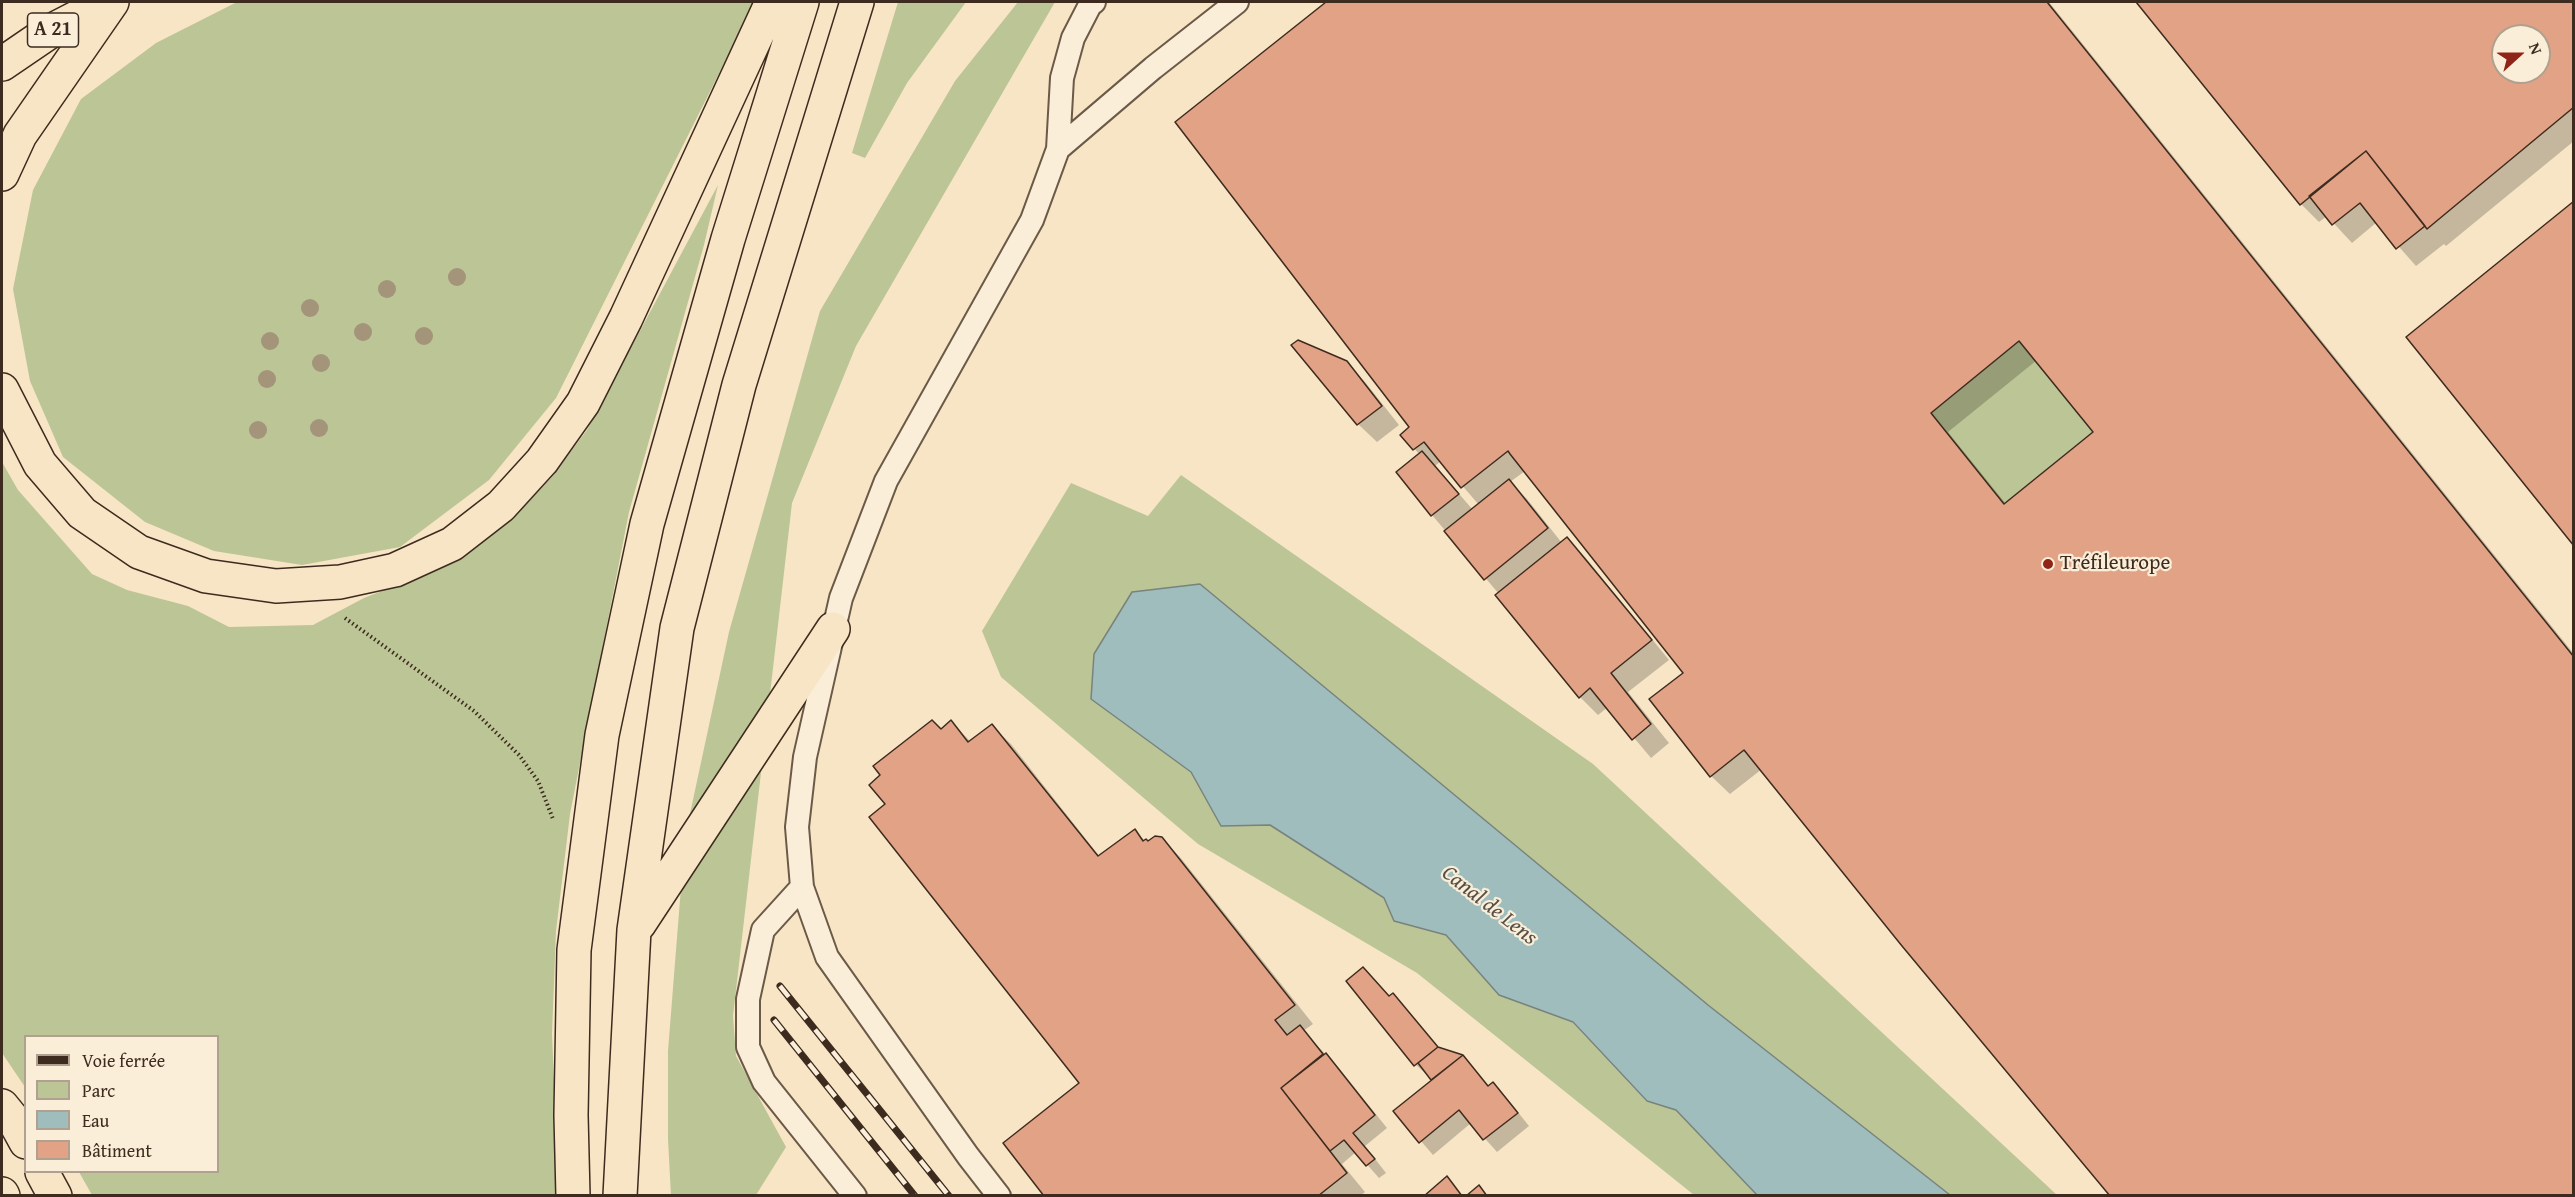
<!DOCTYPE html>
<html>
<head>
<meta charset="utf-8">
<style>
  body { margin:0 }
  #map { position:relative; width:2575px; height:1197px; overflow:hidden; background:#f7e5c5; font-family:"Gentium Book Plus",serif }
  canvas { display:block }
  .frame { position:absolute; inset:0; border:3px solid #3e2b1f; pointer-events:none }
  .legend { position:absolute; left:24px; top:1035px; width:195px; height:138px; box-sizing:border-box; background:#faeed9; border:2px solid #afa08f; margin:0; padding:8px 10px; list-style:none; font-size:18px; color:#3e2b1f }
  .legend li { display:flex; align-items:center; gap:12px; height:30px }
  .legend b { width:30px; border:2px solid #afa08f }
  .north { position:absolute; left:2491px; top:24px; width:60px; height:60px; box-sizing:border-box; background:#faeed9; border:2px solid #afa08f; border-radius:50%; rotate:69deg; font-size:16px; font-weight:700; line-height:24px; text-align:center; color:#3e2b1f }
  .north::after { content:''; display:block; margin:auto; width:21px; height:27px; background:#8f2418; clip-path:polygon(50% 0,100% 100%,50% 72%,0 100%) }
</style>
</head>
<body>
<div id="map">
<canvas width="2575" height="1197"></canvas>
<div class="frame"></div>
<ul class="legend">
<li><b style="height:8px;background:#3e2b1f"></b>Voie ferrée</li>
<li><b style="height:16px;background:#bcc595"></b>Parc</li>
<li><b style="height:16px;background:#9fbdbc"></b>Eau</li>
<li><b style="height:16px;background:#e2a285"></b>Bâtiment</li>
</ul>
<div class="north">N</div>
</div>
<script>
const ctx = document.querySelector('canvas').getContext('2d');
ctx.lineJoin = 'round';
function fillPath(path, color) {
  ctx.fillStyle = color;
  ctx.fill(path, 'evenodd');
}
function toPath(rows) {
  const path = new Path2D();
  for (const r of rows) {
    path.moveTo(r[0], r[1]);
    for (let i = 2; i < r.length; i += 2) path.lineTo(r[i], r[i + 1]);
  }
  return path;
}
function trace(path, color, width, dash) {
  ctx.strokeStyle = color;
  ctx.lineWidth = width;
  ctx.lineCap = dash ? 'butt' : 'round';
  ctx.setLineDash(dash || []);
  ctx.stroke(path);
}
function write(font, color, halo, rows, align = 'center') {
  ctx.font = font + ' "Gentium Book Plus",serif';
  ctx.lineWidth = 4.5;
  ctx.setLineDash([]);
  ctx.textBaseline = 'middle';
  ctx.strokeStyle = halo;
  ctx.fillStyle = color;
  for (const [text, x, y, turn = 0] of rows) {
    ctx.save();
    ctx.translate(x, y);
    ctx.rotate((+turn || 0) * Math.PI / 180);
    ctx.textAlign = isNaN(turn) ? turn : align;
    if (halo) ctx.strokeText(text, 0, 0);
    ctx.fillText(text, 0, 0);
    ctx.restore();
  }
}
fillPath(toPath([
  [237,2,755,2,556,398,489,480,400,547,302,565,214,551,145,522,63,457,30,381,13,289,33,190,81,99,156,43],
  [898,2,966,2,907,83,865,158,852,153],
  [1018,2,1055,2,856,346,792,503,733,1016,736,1056,786,1147,756,1195,671,1196,668,1139,668,1051,685,837,729,632,820,311,955,81],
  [718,185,704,245,629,512,570,814,556,931,552,1034,559,1195,92,1195,79,1172,218,1172,218,1036,26,1036,25,1087,2,1053,2,462,18,490,92,574,127,590,188,606,229,627,313,625,364,598,456,562,509,522,551,478,587,430],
  [2019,341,2093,432,2004,504,1931,413],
  [1181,475,1593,764,2057,1195,1950,1195,1708,1005,1113,624,1094,654,1091,699,1191,772,1221,825,1270,825,1384,899,1394,921,1446,935,1499,995,1572,1022,1646,1101,1676,1110,1757,1195,1694,1195,1417,973,1198,844,1001,677,982,631,1071,483,1148,516]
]), '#bcc595');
const water = toPath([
  [1200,584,1708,1005,1950,1195,1757,1195,1676,1110,1647,1101,1573,1022,1499,995,1446,935,1394,921,1384,898,1270,825,1221,826,1191,772,1091,699,1094,654,1132,592,1200,584]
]);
fillPath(water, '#9fbdbc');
trace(water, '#78837d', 1.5);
fillPath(toPath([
  [1327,2,2049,2,2574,654,2574,1196,1762,769,1730,794,1711,776,1651,699,1685,673,1525,471,1510,482,1527,499,1562,543,1567,539,1585,557,1669,660,1628,692,1669,743,1651,758,1608,707,1598,715,1580,697,1499,594,1432,515,1420,455,1402,435,1411,427,1177,122],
  [2037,360,2095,432,2006,504,1948,432],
  [1441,461,1479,505,1473,510,1435,466],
  [2138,2,2574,2,2574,141,2446,246,2444,244,2416,266,2377,222,2352,243,2327,216,2319,222,2301,204],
  [2503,36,2539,36,2539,72,2503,72],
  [1346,363,1365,382,1399,425,1377,442,1358,424],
  [951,722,971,742,992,726,1011,744,1100,857,1134,831,1148,843,1161,838,1180,857,1313,1024,1303,1031,1338,1067,1387,1128,1365,1146,1386,1173,1379,1178,1356,1152,1342,1164,1365,1192,1360,1196,1046,1196,1081,1083,941,730],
  [1393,995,1440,1049,1462,1056,1489,1087,1493,1084,1505,1096,1529,1126,1497,1152,1471,1123,1433,1155,1395,1111,1433,1080,1416,1065,1390,998]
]), '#0003');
const building = toPath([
  [1326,2,2047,2,2574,657,2574,1196,2110,1196,1902,946,1744,750,1710,777,1649,699,1683,673,1510,454,1508,451,1461,488,1424,442,1413,450,1400,435,1409,427,1175,122,1326,2],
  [2019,341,2093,432,2004,504,1931,413,2019,341],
  [2136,2,2574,2,2574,107,2427,229,2366,151,2300,205,2136,2],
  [2503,36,2539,36,2539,72,2503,72,2503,36],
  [2366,151,2425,226,2396,249,2360,203,2332,225,2309,196,2366,151],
  [2574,201,2574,546,2406,337,2574,201],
  [1298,340,1347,361,1382,406,1357,425,1291,345,1298,340],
  [1422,451,1459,494,1431,516,1396,472,1422,451],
  [1509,479,1548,528,1484,580,1444,531,1509,479],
  [1567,537,1652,640,1611,673,1651,724,1632,740,1590,688,1579,698,1495,595,1567,537],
  [932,720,941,729,951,720,968,742,992,724,1098,856,1135,829,1143,841,1146,839,1148,841,1155,836,1162,837,1295,1005,1275,1020,1287,1035,1300,1025,1323,1054,1281,1088,1347,1173,1318,1196,1044,1196,1003,1143,1079,1083,869,817,885,804,869,785,880,775,873,766,932,720],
  [1363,967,1389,996,1393,993,1438,1047,1414,1066,1346,981,1363,967],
  [1438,1047,1463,1055,1431,1080,1418,1063,1438,1047],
  [1326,1053,1375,1115,1353,1133,1375,1159,1366,1166,1344,1140,1330,1151,1281,1088,1326,1053],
  [1463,1055,1488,1086,1493,1082,1518,1113,1483,1140,1459,1110,1419,1143,1393,1111,1463,1055],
  [1447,1176,1462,1196,1424,1196,1447,1176],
  [1479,1185,1487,1196,1466,1196,1479,1185]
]);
fillPath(building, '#e2a285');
trace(building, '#3e2b1f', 1.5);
const lane = toPath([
  [1058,149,1153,68,1237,2],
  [802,887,763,930,748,999,748,1047,764,1082,855,1196],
  [999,1196,968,1156,827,957,802,887,797,827,805,757,841,598,886,481,1032,220,1058,149,1062,78,1073,38,1090,5,1094,2]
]);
const highway = toPath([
  [2,64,49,32,107,2],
  [2,174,20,135,112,2],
  [2,390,40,464,82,513,139,552,206,576,276,586,340,582,395,570,452,544,501,506,542,461,583,403,626,318,772,2],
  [639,924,833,629],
  [2,1106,15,1122,26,1142],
  [42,1172,55,1196],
  [2,1194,3,1196],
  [573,1196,571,1115,574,950,602,735,647,524,728,239,802,2],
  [620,1196,634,930,677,628,739,385,857,2]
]);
trace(lane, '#6c5a48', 26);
trace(highway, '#3e2b1f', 36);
trace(toPath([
  [345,618,474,711,519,755,538,781,553,819]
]), '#3e2b1f', 4, [1.5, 3]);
trace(lane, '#faeed9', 22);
trace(highway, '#f7e5c5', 33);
const rail = toPath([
  [780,986,949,1196],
  [774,1020,915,1196]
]);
trace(rail, '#3e2b1f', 7);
trace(rail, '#faeed9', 4.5, [14]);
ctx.fillStyle = '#a3947a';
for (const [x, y] of [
  [457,277],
  [387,289],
  [310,308],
  [363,332],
  [424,336],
  [270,341],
  [321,363],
  [267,379],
  [319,428],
  [258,430]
]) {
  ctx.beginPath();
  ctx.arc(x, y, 9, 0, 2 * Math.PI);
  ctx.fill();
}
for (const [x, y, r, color] of [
  [2048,564,6,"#8f2418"]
]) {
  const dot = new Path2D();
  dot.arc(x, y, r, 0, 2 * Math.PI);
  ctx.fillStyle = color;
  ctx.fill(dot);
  trace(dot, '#faeed9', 2);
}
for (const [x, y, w] of [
  [53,30,51]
]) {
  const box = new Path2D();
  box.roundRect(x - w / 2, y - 17, w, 34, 4.5);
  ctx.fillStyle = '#faeed9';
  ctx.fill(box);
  trace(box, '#3e2b1f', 1.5);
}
write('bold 20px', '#3e2b1f', null, [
  ["A 21",53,30]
]);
write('21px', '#3e2b1f', '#faeed9', [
  ["Tréfileurope",2060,564]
], 'left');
write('italic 22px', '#565046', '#faeed9', [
  ["Canal de Lens",1489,906,38]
]);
</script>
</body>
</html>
